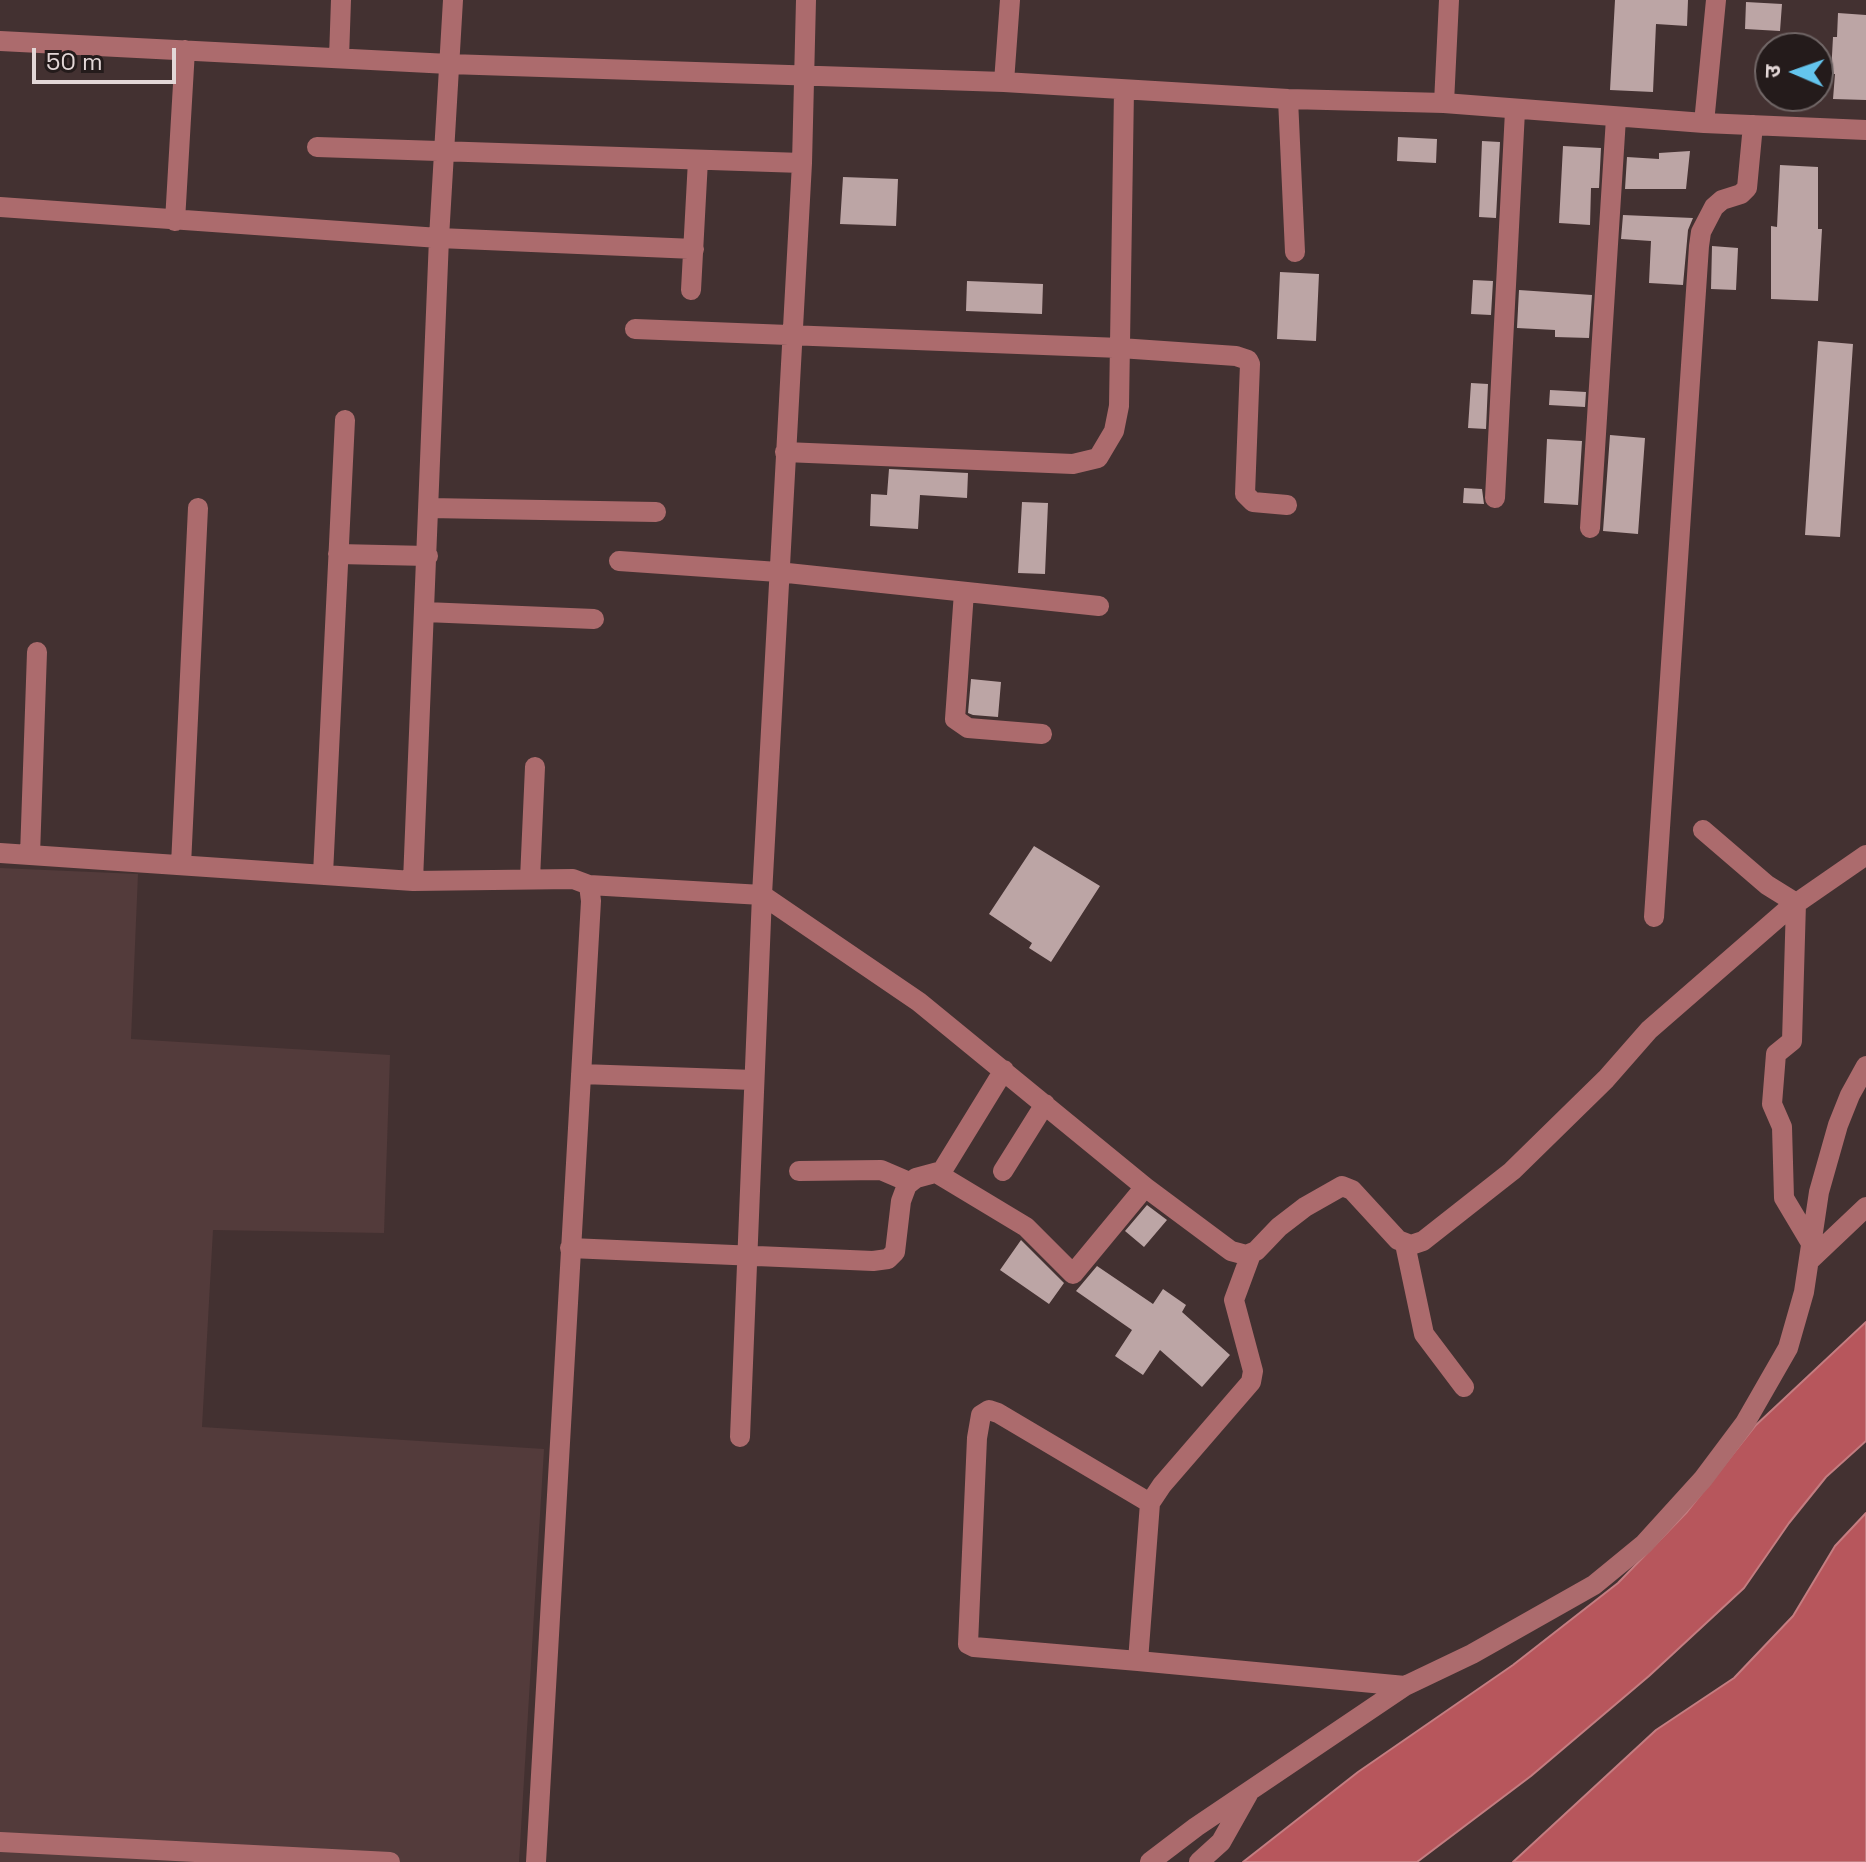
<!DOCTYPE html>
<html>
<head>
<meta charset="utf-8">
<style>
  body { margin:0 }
  #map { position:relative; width:1866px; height:1862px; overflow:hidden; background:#433131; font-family:"Space Grotesk","Noto Sans Devanagari",sans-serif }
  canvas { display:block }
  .north { position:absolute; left:1754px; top:32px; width:80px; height:80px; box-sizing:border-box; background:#241b1b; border:2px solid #706666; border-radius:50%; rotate:272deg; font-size:22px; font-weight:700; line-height:32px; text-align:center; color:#e3d7d7 }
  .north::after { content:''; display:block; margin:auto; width:28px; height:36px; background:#64c5ee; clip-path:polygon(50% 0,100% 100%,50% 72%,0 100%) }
  .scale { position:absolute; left:32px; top:48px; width:144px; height:36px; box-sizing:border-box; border:4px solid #e3d7d7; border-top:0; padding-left:10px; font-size:24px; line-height:28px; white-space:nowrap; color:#e3d7d7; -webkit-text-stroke:6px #241b1b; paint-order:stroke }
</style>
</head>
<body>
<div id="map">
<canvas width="1866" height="1862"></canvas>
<div class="north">उ</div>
<div class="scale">50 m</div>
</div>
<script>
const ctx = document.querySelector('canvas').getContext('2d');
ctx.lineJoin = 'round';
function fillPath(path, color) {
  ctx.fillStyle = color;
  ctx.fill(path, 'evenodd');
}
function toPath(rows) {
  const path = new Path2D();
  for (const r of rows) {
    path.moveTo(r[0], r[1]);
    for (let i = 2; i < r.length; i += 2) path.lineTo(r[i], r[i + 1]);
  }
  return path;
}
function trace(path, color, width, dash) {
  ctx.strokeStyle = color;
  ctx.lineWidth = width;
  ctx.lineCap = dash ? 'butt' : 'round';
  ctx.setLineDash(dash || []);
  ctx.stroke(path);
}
fillPath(toPath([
  [0,868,138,874,131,1039,390,1055,384,1233,213,1230,202,1427,544,1449,519,1862,0,1862]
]), '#533b3b');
const water = toPath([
  [1866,1322,1866,1441,1826,1477,1789,1523,1744,1588,1649,1676,1531,1776,1417,1862,1243,1862,1358,1772,1513,1665,1618,1583,1687,1512,1756,1425,1866,1322],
  [1866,1513,1866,1862,1513,1862,1656,1730,1734,1678,1793,1616,1835,1546,1866,1513]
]);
fillPath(water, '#b7565c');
trace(water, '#c47d81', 2);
fillPath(toPath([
  [1615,0,1688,0,1687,26,1656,24,1653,92,1610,90],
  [1746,2,1782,4,1780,31,1745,29],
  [1838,13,1866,15,1866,100,1833,99,1835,74,1831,74,1833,37,1837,37],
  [1398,137,1437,139,1436,163,1397,161],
  [1482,141,1500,142,1496,218,1479,217],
  [1563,146,1601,148,1599,188,1591,188,1590,225,1559,223],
  [1690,151,1686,189,1625,189,1627,157,1659,159,1659,153],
  [1780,165,1818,167,1818,229,1822,229,1818,301,1771,299,1771,226,1777,227],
  [843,177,898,179,896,226,840,224],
  [1623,215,1693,218,1688,230,1683,285,1649,283,1651,241,1621,239],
  [1712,246,1738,248,1736,290,1711,289],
  [1280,272,1319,274,1316,341,1277,339],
  [1473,280,1493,281,1491,315,1471,314],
  [967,281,1043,284,1042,314,966,311],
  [1519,290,1592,295,1589,338,1555,337,1555,330,1517,328],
  [1818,341,1853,344,1840,537,1805,535],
  [1471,383,1488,384,1486,429,1468,428],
  [1550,390,1586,392,1585,407,1549,405],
  [1610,435,1645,438,1638,534,1603,531],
  [1547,439,1582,441,1578,505,1544,503],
  [889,469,968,473,967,498,920,495,918,529,870,526,871,494,887,495],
  [1464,488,1482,489,1484,504,1463,503],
  [1022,502,1048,503,1045,574,1018,573],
  [971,679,1001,682,998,717,973,715,968,713],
  [1034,846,1100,886,1051,962,1029,948,1032,943,989,914],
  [1147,1205,1167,1220,1144,1247,1125,1231],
  [1021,1240,1064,1283,1049,1304,1000,1270],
  [1097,1266,1153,1304,1163,1289,1186,1305,1182,1312,1230,1355,1202,1387,1160,1350,1143,1375,1115,1356,1132,1330,1076,1291]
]), '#bca5a5');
trace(toPath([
  [0,41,449,64,1004,82,1288,99,1444,103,1704,123,1866,130],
  [339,58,341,0],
  [1004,82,1010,0],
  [1288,99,1295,252],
  [1444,103,1449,0],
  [1704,123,1716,0],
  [317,147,802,163],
  [0,207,439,238,694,249],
  [175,221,185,50],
  [691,290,698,160],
  [635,329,1120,348,1236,356,1248,360,1250,364,1245,494,1253,502,1287,505],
  [785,452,1073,464,1098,458,1114,431,1119,406,1124,90],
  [1495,498,1515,111],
  [429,508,656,512],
  [1590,528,1616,118],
  [338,554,428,556],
  [619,561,778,572,1099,606],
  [964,592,955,719,968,728,1042,734],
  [425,612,594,619],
  [1703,830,1767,885,1796,903,1792,1041,1776,1054,1772,1104,1782,1127,1784,1198,1812,1245],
  [0,853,413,881,573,879,589,885,591,901,536,1862],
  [30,855,37,652],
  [181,865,198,508],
  [323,874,345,420],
  [530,879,535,767],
  [413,881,439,238,453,0],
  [589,885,762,895,919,1002,1145,1187,1231,1251,1246,1255,1256,1251,1279,1227,1305,1207,1342,1186,1352,1190,1398,1240,1411,1245,1423,1241,1512,1171,1606,1079,1649,1030,1788,909,1866,855],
  [1654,917,1699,246,1701,232,1714,207,1722,200,1741,194,1747,188,1753,125],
  [581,1074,754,1080],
  [799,1171,881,1170,909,1182],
  [1003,1171,1045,1104],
  [938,1174,1026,1227,1073,1274,1145,1187],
  [1405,1244,1424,1334,1464,1387],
  [570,1248,873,1261,888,1259,895,1252,901,1201,907,1185,916,1178,942,1171,1004,1070],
  [1251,1254,1234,1300,1253,1371,1251,1382,1162,1485,1150,1503,1138,1661,1405,1686],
  [1809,1261,1866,1207],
  [740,1437,762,895,802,163,806,0],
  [1138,1661,974,1647,968,1644,977,1438,981,1415,989,1410,998,1413,1150,1503],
  [0,1842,390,1862],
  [1150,1862,1196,1827,1405,1686,1472,1654,1594,1585,1644,1544,1703,1479,1745,1423,1788,1348,1804,1292,1819,1192,1838,1125,1850,1095,1866,1066],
  [1199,1862,1221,1842,1248,1794]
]), '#ac6b6d', 20);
</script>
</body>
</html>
